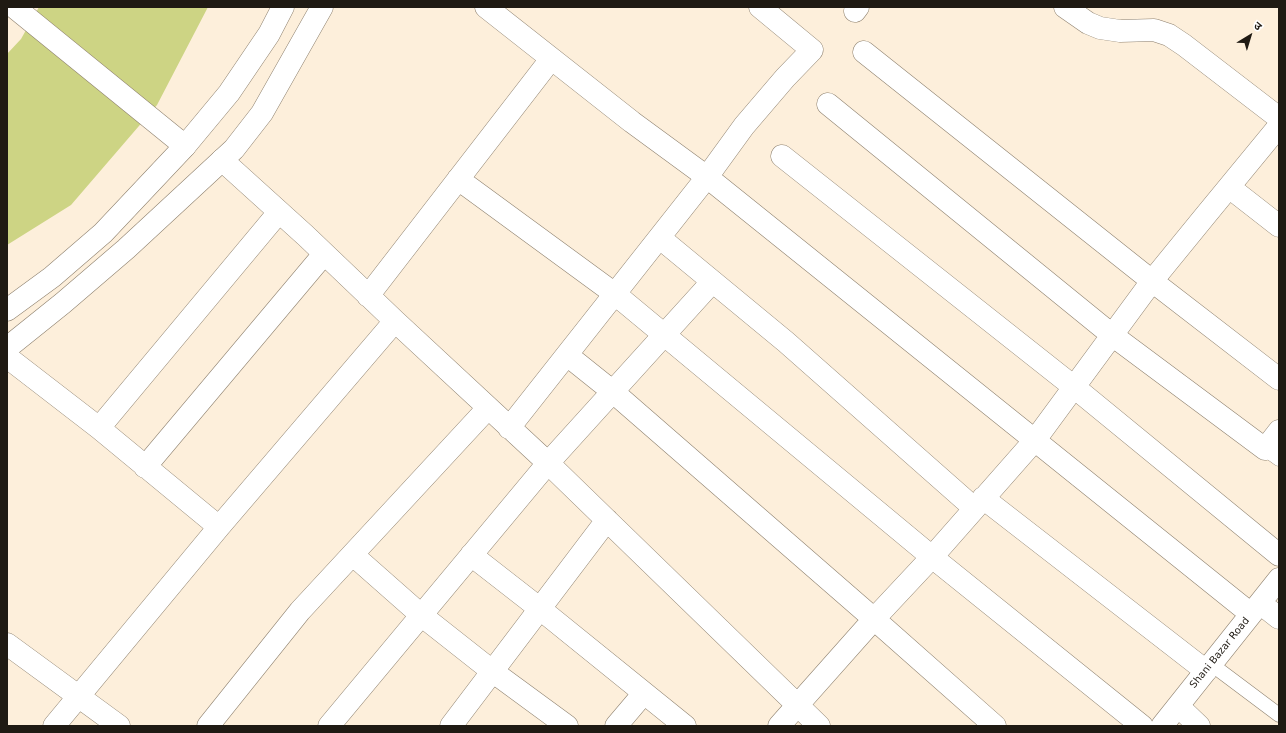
<!DOCTYPE html>
<html>
<head>
<meta charset="utf-8">
<style>
  body { margin:0 }
  #map { position:relative; width:1286px; height:733px; overflow:hidden; background:#fdefdb; font-family:"DejaVu Sans","Noto Sans Devanagari",sans-serif }
  canvas { display:block }
  .frame { position:absolute; inset:0; border:8px solid #1f1a13; pointer-events:none }
  .north { position:absolute; left:1230px; top:16px; width:40px; height:40px; -webkit-text-stroke:3px #fff; paint-order:stroke; rotate:38deg; font-size:11px; font-weight:700; line-height:16px; text-align:center; color:#1f1a13 }
  .north::after { content:''; display:block; margin:auto; width:14px; height:18px; background:#1f1a13; clip-path:polygon(50% 0,100% 100%,50% 72%,0 100%) }
</style>
</head>
<body>
<div id="map">
<canvas width="1286" height="733"></canvas>
<div class="frame"></div>
<div class="north">उ</div>
</div>
<script>
const ctx = document.querySelector('canvas').getContext('2d');
ctx.lineJoin = 'round';
function fillPath(path, color) {
  ctx.fillStyle = color;
  ctx.fill(path, 'evenodd');
}
function toPath(rows) {
  const path = new Path2D();
  for (const r of rows) {
    path.moveTo(r[0], r[1]);
    for (let i = 2; i < r.length; i += 2) path.lineTo(r[i], r[i + 1]);
  }
  return path;
}
function trace(path, color, width, dash) {
  ctx.strokeStyle = color;
  ctx.lineWidth = width;
  ctx.lineCap = dash ? 'butt' : 'round';
  ctx.setLineDash(dash || []);
  ctx.stroke(path);
}
function write(font, color, halo, rows, align = 'center') {
  ctx.font = font + ' "DejaVu Sans",sans-serif';
  ctx.lineWidth = 3;
  ctx.setLineDash([]);
  ctx.textBaseline = 'middle';
  ctx.strokeStyle = halo;
  ctx.fillStyle = color;
  for (const [text, x, y, turn = 0] of rows) {
    ctx.save();
    ctx.translate(x, y);
    ctx.rotate((+turn || 0) * Math.PI / 180);
    ctx.textAlign = isNaN(turn) ? turn : align;
    if (halo) ctx.strokeText(text, 0, 0);
    ctx.fillText(text, 0, 0);
    ctx.restore();
  }
}
fillPath(toPath([
  [39,7,208,7,157,105,71,205,7,245,7,54,21,39]
]), '#cdd484');
const lane = toPath([
  [1265,449,1279,459],
  [1211,664,1279,715]
]);
const street = toPath([
  [14,7,185,146],
  [486,7,632,122,707,177,1251,614],
  [1065,7,1088,23,1100,28,1120,31,1154,30,1169,35,1184,45,1279,118],
  [855,11,858,7],
  [864,52,1152,281,1279,379],
  [828,104,1112,335,1265,449,1279,431],
  [782,156,1074,387,1279,555],
  [222,160,306,236,395,321,548,463,819,726],
  [458,179,615,294,932,557,1142,726],
  [1229,187,1279,226],
  [660,238,786,342,974,508],
  [368,296,551,59],
  [567,355,612,391,874,619,995,726],
  [7,357,99,428,219,527],
  [99,428,279,212],
  [509,428,707,177,744,126,785,78,812,50,760,7],
  [145,467,324,254],
  [983,498,1206,671],
  [353,555,421,615,492,671,567,726],
  [471,555,539,608,685,726],
  [1260,603,1279,618],
  [7,644,119,726],
  [1178,706,1199,726],
  [54,726,219,527,395,321],
  [208,726,300,611,488,408],
  [329,726,548,463,712,282],
  [451,726,607,520],
  [616,726,644,693],
  [779,726,874,619,932,557,1035,440,1152,281,1205,216,1279,126],
  [1162,726,1279,579]
]);
const secondary = toPath([
  [7,310,52,277,103,233,185,146,229,93,269,34,283,7],
  [7,348,63,303,126,249,234,149,262,113,322,7]
]);
trace(lane, '#8e816f', 15);
trace(street, '#8e816f', 23);
trace(secondary, '#8e816f', 23);
trace(lane, '#fff', 14);
trace(street, '#fff', 22);
trace(secondary, '#fff', 22);
write('10px', '#1f1a13', '#fff', [
  ["Shani Bazar Road",1220,653,-51]
]);
</script>
</body>
</html>
